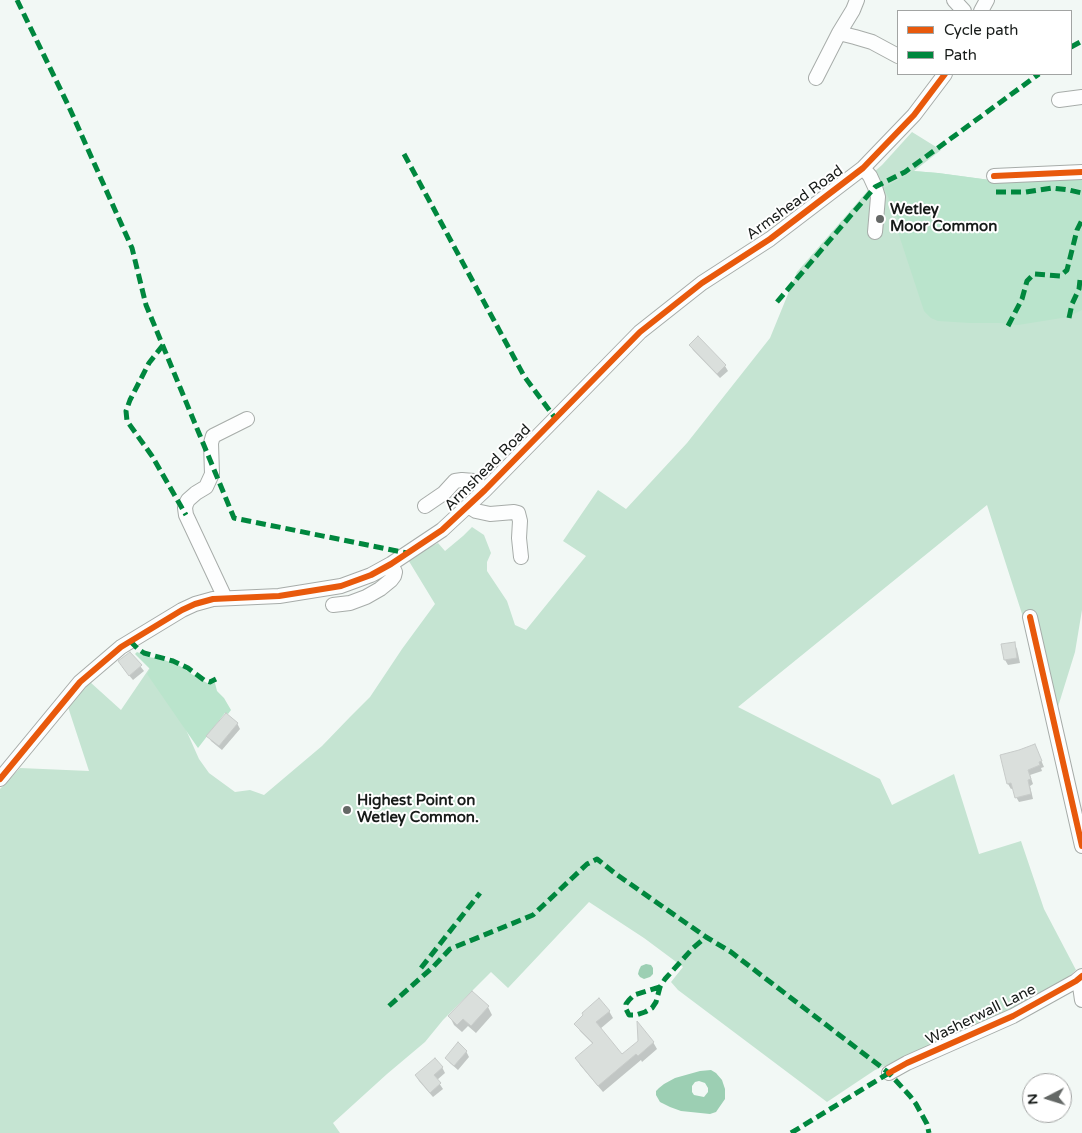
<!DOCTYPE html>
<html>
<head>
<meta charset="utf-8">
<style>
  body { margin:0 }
  #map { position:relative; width:1082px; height:1133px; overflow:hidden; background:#f2f8f5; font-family:"Varela Round",sans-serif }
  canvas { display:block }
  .legend { position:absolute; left:897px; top:10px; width:175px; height:65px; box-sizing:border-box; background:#fff; border:1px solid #a2a4a3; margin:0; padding:6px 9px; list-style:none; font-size:15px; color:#171b19 }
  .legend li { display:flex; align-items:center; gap:10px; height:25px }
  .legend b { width:25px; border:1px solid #a2a4a3 }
  .north { position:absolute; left:1022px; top:1073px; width:50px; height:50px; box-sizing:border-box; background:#fff; border:1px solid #a2a4a3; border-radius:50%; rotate:265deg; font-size:14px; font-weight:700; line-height:20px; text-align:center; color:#171b19 }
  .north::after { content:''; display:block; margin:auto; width:18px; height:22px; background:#646866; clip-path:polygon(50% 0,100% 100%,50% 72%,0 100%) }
</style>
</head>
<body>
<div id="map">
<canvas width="1082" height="1133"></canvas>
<ul class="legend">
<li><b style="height:6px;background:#e8590c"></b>Cycle path</li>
<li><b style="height:6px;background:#00873e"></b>Path</li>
</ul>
<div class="north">N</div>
</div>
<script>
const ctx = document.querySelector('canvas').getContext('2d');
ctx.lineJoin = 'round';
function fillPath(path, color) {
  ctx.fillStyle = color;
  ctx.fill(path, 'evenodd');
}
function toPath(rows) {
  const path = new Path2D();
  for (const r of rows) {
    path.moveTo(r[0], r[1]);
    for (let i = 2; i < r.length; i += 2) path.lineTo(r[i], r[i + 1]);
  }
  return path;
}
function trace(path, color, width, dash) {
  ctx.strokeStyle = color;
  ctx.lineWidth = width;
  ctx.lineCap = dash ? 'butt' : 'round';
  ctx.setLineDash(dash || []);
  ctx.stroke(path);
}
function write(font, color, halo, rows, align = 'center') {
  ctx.font = font + ' "Varela Round",sans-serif';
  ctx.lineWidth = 4;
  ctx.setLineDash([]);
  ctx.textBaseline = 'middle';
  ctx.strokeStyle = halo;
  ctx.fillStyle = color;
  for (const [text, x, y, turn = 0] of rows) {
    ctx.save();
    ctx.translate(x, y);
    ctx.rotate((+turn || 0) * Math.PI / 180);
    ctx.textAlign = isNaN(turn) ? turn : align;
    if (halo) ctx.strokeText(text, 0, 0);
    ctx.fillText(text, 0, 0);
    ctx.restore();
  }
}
fillPath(toPath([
  [912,132,941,150,914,171,938,173,990,180,1082,177,1082,610,1075,652,1057,710,1036,613,1023,617,987,505,738,707,880,779,892,805,954,774,979,854,1021,841,1044,909,1076,970,1066,979,1000,1016,949,1040,875,1070,827,1102,678,990,671,982,683,967,644,938,589,902,508,988,491,972,443,1020,425,1042,387,1074,333,1123,340,1133,0,1133,0,789,20,768,89,771,68,707,90,682,121,710,155,660,199,759,209,773,235,792,250,790,264,795,322,746,350,717,370,697,402,649,435,604,407,558,438,543,445,551,463,536,472,527,484,535,491,553,487,562,487,571,507,601,515,625,526,630,586,556,563,541,598,490,626,509,687,443,770,338,797,272,870,188,867,178,882,165]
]), '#c5e4d2');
fillPath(toPath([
  [913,171,938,173,990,180,1082,177,1082,310,1068,317,1018,325,999,323,970,323,938,321,931,318,924,311,897,229,902,228,884,188],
  [137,652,148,657,162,659,180,666,196,677,209,684,215,683,217,691,224,698,231,710,228,714,225,713,198,748,147,674,150,669,135,654]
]), '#bae4cc');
fillPath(toPath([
  [646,964,651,965,653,968,653,974,650,977,644,979,640,977,638,974,639,970,641,966],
  [711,1070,716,1073,722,1080,725,1089,725,1099,716,1112,710,1114,681,1111,670,1107,660,1102,656,1095,656,1091,659,1088,664,1084,675,1078,700,1071],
  [699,1081,705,1083,708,1088,708,1092,704,1097,694,1095,692,1092,692,1086,695,1082]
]), '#9ccfb3');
fillPath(toPath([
  [690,345,725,366,728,371,720,378,693,350],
  [1014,643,1017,649,1020,663,1008,665,1005,660],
  [130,653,144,671,133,680,122,667],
  [237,723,240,729,222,750,211,741,208,736],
  [1035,746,1044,767,1041,768,1042,771,1030,775,1033,784,1030,786,1033,799,1019,802,1016,797,1014,788,1011,789,1008,784],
  [488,1007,492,1015,476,1033,468,1026,462,1032,454,1025,450,1017],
  [609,1011,613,1018,600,1029,622,1055,653,1042,657,1049,642,1062,641,1060,603,1092,580,1065,577,1058,593,1044,580,1031,576,1024],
  [466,1051,469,1057,458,1070,450,1063,447,1058],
  [442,1067,445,1073,437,1080,443,1089,433,1097,419,1081,416,1076]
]), '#0003');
const building = toPath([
  [698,336,726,365,717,374,689,345,698,336],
  [1015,642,1017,658,1004,660,1001,644,1015,642],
  [130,652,142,665,129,676,118,661,130,652],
  [226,713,238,723,219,746,206,736,226,713],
  [1035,744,1042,761,1039,762,1040,765,1028,770,1031,779,1028,780,1031,794,1015,798,1011,783,1007,784,1000,755,1019,750,1035,744],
  [472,991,489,1006,471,1026,463,1019,457,1025,448,1016,472,991],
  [599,998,610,1011,596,1022,622,1054,638,1041,637,1021,654,1042,638,1056,636,1054,598,1086,575,1058,593,1043,574,1024,583,1015,582,1013,599,998],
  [458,1042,467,1051,454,1066,445,1058,458,1042],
  [435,1058,443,1067,434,1075,441,1083,430,1093,415,1075,435,1058]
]);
fillPath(building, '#dadfdc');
trace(building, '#c7cbc9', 1);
const minor = toPath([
  [954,0,964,11],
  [981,11,987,0],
  [839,33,855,37,872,42,898,56],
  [816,78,839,33,853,10,857,0],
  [1059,100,1082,97],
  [863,168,870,176,875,187,878,197,875,232],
  [994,176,1082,172],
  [425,506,444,493,455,481,462,480,474,481,485,490],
  [468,506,476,511,490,514,514,512,518,513,520,521,519,538,521,557],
  [225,598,186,515,185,508,186,504,188,500,196,493,206,487,212,474,211,443,213,436,247,419],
  [333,605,350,603,366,597,380,589,391,580,394,576,395,572,391,564],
  [1030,617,1082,846],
  [0,779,80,682,121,647,182,610,195,604,213,599,279,596,341,586,371,575,391,564,442,530,485,490,640,332,702,283,770,239,863,168,914,115,945,74],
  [1079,979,1082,1000],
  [889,1073,907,1063,1013,1016,1076,981,1082,976]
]);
trace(minor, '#a7aca9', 16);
trace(minor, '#fdfefe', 14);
trace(toPath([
  [17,0,69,107,132,248,146,305,234,518,407,553],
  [1071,47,1082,41],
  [404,154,524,376,555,418],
  [996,192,1026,192,1052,188,1069,190,1082,193],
  [777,302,875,187,905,172,1039,74],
  [1069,318,1072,304,1079,289,1080,280],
  [1008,326,1022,299,1027,281,1034,274,1060,276,1067,270,1077,230,1082,220],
  [163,345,149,363,130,400,126,411,127,421,152,456,186,515],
  [130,641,138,649,144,653,173,661,188,668,204,680,210,682,216,679],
  [421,968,480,893],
  [660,987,634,995,629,1000,626,1004,626,1009,629,1015,636,1015,645,1012,652,1008,656,1002,660,987,665,979,693,948,706,937],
  [389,1006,433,967,450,949,533,915,587,864,597,859,616,874,706,937,731,952,889,1073,910,1096,916,1104,927,1124,929,1133],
  [791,1133,889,1073]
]), '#00873e', 5, [10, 5]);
trace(toPath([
  [994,176,1082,172],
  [1030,617,1082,846],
  [0,779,80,682,121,647,182,610,195,604,213,599,279,596,341,586,371,575,391,564,442,530,485,490,640,332,702,283,770,239,863,168,914,115,945,74],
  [889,1073,907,1063,1013,1016,1076,981,1082,976]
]), '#e8590c', 6);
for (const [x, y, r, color] of [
  [880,219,5,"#646866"],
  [347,810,5,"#646866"]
]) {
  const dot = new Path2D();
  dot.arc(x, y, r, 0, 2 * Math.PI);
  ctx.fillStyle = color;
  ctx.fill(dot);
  trace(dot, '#fff', 2);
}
write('15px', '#171b19', '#fff', [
  ["Armshead Road",795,203,-36],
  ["Armshead Road",488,468,-45],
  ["Washerwall Lane",981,1015,-26]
]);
write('bold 15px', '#171b19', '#fff', [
  ["Wetley",890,210],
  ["Moor Common",890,227],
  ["Highest Point on",357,801],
  ["Wetley Common.",357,818]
], 'left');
</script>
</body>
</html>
